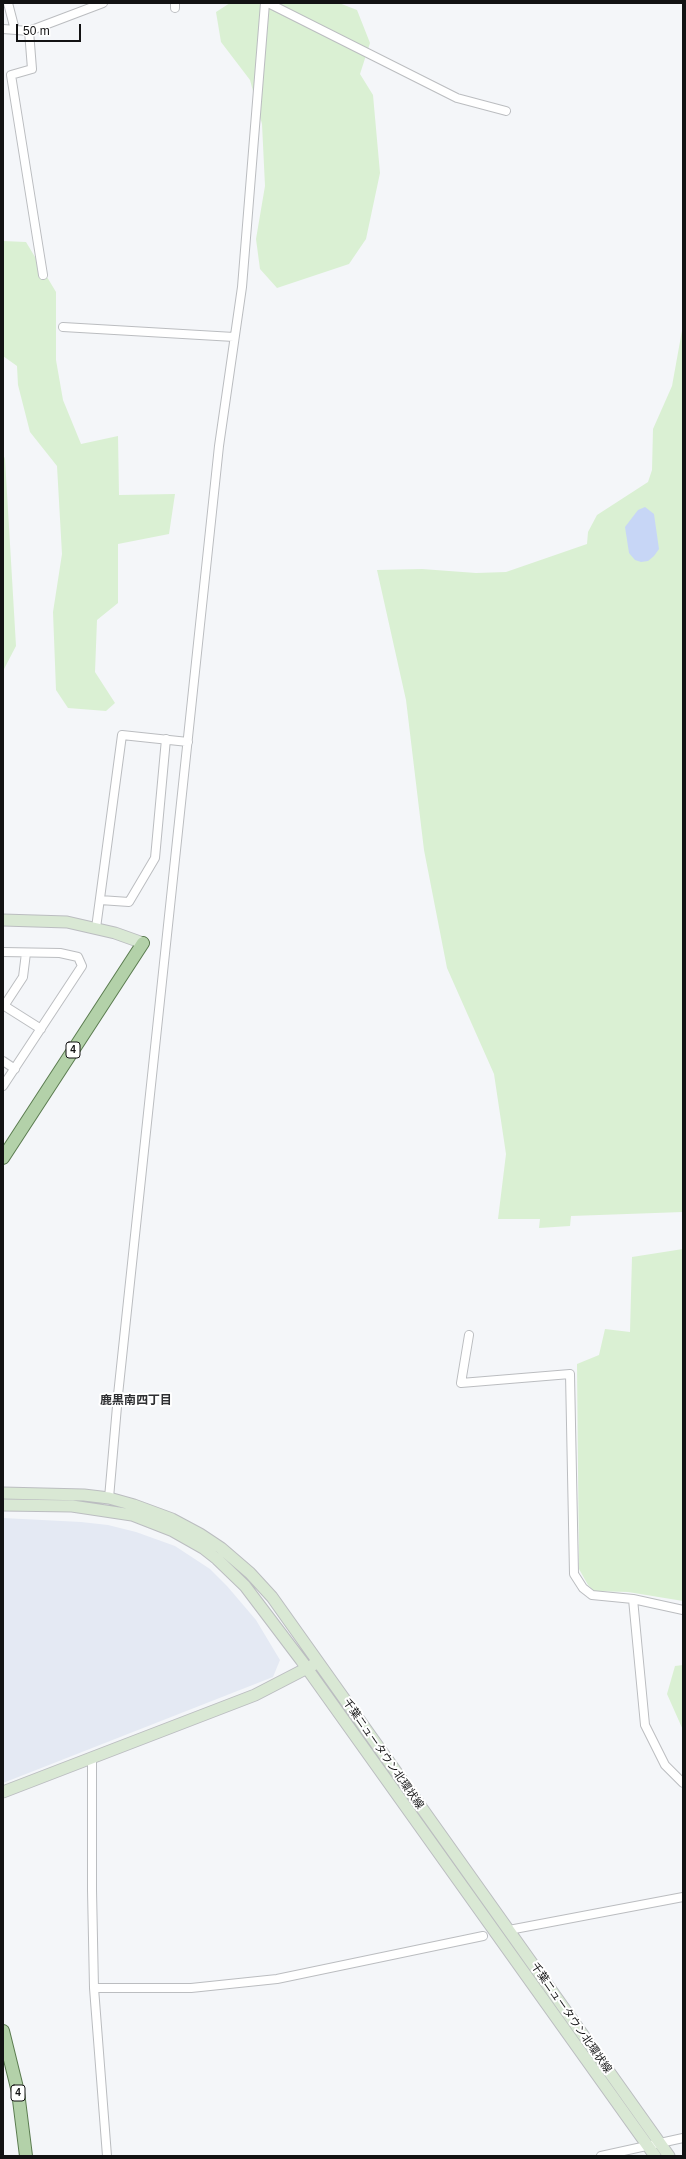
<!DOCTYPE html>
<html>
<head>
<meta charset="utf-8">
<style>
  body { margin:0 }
  #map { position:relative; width:686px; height:2159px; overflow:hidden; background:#f4f6f9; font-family:Arial,sans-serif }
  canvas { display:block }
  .frame { position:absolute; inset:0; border:4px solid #121213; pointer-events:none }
  .scale { position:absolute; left:16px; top:24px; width:65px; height:18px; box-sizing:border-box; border:2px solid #121213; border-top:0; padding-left:5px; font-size:12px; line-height:14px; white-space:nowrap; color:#121213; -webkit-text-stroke:3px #fff; paint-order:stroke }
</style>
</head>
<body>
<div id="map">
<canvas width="686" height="2159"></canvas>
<div class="frame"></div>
<div class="scale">50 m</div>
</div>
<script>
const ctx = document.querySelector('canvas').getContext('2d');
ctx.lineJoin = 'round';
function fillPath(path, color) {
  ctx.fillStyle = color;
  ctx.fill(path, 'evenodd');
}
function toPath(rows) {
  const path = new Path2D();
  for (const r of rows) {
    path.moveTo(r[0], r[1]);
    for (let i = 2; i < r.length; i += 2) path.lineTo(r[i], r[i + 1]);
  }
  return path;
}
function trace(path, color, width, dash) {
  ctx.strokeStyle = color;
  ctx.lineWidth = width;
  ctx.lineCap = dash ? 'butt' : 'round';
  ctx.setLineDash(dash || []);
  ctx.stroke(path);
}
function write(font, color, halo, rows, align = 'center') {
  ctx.font = font + ' Arial,"Noto Sans JP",sans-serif';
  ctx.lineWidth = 4;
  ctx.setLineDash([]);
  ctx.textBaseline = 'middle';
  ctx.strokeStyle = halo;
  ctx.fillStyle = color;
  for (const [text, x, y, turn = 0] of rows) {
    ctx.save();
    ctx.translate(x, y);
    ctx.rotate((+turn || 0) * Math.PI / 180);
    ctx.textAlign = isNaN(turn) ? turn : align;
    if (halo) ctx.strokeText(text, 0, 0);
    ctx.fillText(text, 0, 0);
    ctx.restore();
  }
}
fillPath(toPath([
  [3,1518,81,1522,108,1525,136,1532,175,1546,210,1569,227,1586,256,1620,280,1660,273,1677,3,1783]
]), '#e4e9f3');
fillPath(toPath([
  [230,3,339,3,357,10,370,43,360,74,373,95,380,173,366,239,349,264,277,288,260,269,256,239,265,186,262,124,250,80,221,42,216,12],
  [3,241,26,242,56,292,56,360,63,400,81,444,118,436,119,495,175,494,169,534,118,544,118,603,97,620,95,672,115,703,106,711,68,708,56,690,53,612,62,554,57,466,30,432,18,385,17,366,3,356],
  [683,325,683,1212,571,1216,570,1226,539,1228,540,1219,498,1219,506,1154,494,1074,447,968,424,850,406,700,377,570,422,569,476,573,506,572,587,544,588,532,597,515,648,482,652,470,653,429,672,386],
  [3,454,5,459,16,646,3,671],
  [683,1249,683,1601,628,1592,594,1591,588,1585,579,1569,577,1364,599,1355,605,1329,630,1332,632,1257],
  [683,1665,683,1730,667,1694,675,1666]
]), '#daf0d3');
fillPath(toPath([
  [645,507,654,514,659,549,654,556,648,561,641,562,635,560,629,553,625,527,638,510]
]), '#c7d6f6');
const street = toPath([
  [8,3,15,30],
  [175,3,175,8],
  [268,3,457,98,506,111],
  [3,29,29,31,103,3],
  [29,31,32,69,11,75,43,275],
  [63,327,234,337],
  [100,900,129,902,155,858,166,739],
  [96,928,122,735,188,742],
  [3,952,60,953,78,957,82,966,3,1086],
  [3,1005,41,1029],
  [4,1006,23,977,26,953],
  [3,1061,15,1069],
  [469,1335,461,1383,570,1374,574,1574,583,1588,592,1595,633,1599,683,1610],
  [109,1498,118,1395,219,446,242,287,265,3],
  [633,1599,645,1725,665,1765,683,1783],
  [92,1757,92,1890,94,1988,107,2156],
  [509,1930,683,1897],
  [94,1988,191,1988,277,1979,483,1936],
  [601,2156,683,2138]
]);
const secondary = toPath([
  [3,920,67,922,115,933,143,943],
  [3,1493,84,1495,109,1498,134,1505,172,1519,200,1534,221,1548,250,1573,272,1597,669,2156],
  [3,1505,72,1506,132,1515,173,1531,203,1548,217,1559,245,1586,301,1660,655,2156],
  [3,1792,255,1695,313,1665]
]);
const primary = toPath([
  [3,1158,143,943],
  [3,2031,18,2092,26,2156]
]);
trace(street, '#bbbdc0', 10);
trace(secondary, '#bbbdc0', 13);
trace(primary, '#5a7b4f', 14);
trace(street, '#fff', 8);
trace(secondary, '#d9e8d4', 11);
trace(primary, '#b3d1a9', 12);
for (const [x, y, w] of [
  [73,1050,14],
  [18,2093,14]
]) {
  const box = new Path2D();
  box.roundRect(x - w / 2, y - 8, w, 16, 3);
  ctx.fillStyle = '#fff';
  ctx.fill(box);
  trace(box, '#121213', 1);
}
write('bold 10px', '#121213', null, [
  ["4",73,1050],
  ["4",18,2093]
]);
write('11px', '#121213', '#fff', [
  ["千葉ニュータウン北環状線",383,1754,55],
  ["千葉ニュータウン北環状線",571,2018,55]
]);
write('bold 12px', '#2e2f32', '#fff', [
  ["鹿黒南四丁目",136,1401]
]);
</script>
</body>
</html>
